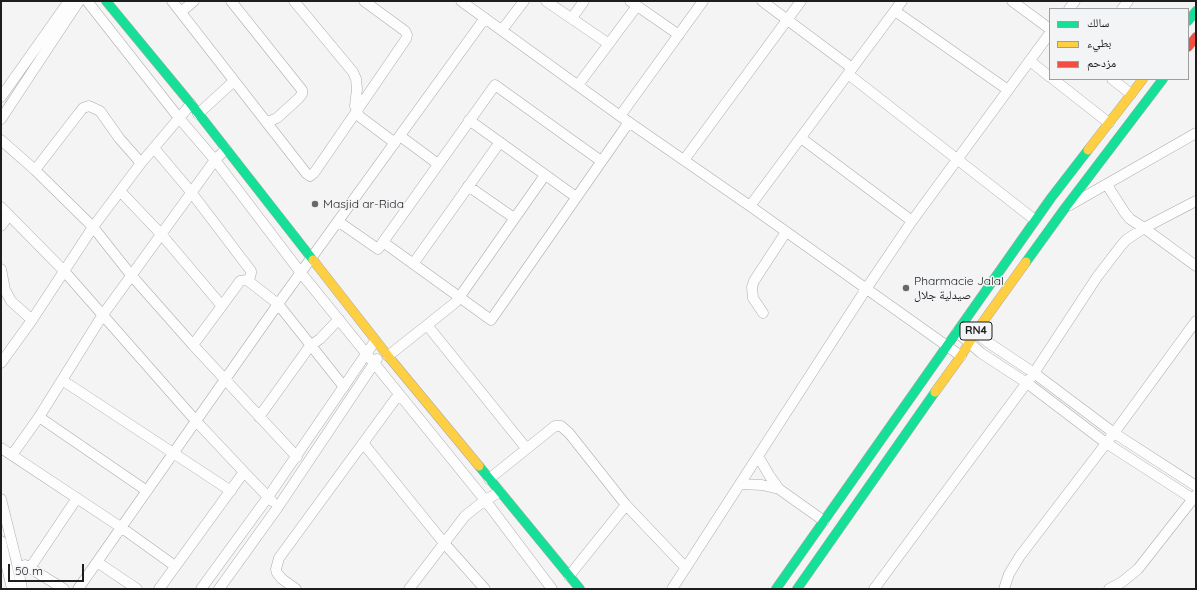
<!DOCTYPE html>
<html>
<head>
<meta charset="utf-8">
<style>
  body { margin:0 }
  #map { position:relative; width:1197px; height:590px; overflow:hidden; background:#f4f4f5; font-family:Quicksand,"Noto Naskh Arabic",sans-serif }
  canvas { display:block }
  .frame { position:absolute; inset:0; border:2px solid #1d1d1e; pointer-events:none }
  .legend { position:absolute; left:1049px; top:8px; width:140px; height:72px; box-sizing:border-box; background:#f3f4f6; border:1px solid #9d9ea0; margin:0; padding:5px 7px; list-style:none; font-size:12px; color:#1d1d1e }
  .legend li { display:flex; align-items:center; gap:8px; height:20px }
  .legend b { width:20px; border:1px solid #9d9ea0 }
  .scale { position:absolute; left:8px; top:564px; width:76px; height:18px; box-sizing:border-box; border:2px solid #1d1d1e; border-top:0; padding-left:5px; font-size:12px; line-height:14px; white-space:nowrap; color:#1d1d1e; -webkit-text-stroke:3px #f3f4f6; paint-order:stroke }
</style>
</head>
<body>
<div id="map">
<canvas width="1197" height="590"></canvas>
<div class="frame"></div>
<ul class="legend">
<li><b style="height:5px;background:#16e098"></b>سالك</li>
<li><b style="height:5px;background:#ffcf43"></b>بطيء</li>
<li><b style="height:5px;background:#f24e42"></b>مزدحم</li>
</ul>
<div class="scale">50 m</div>
</div>
<script>
const ctx = document.querySelector('canvas').getContext('2d');
ctx.lineJoin = 'round';
function toPath(rows) {
  const path = new Path2D();
  for (const r of rows) {
    path.moveTo(r[0], r[1]);
    for (let i = 2; i < r.length; i += 2) path.lineTo(r[i], r[i + 1]);
  }
  return path;
}
function trace(path, color, width, dash) {
  ctx.strokeStyle = color;
  ctx.lineWidth = width;
  ctx.lineCap = dash ? 'butt' : 'round';
  ctx.setLineDash(dash || []);
  ctx.stroke(path);
}
function write(font, color, halo, rows, align = 'center') {
  ctx.font = font + ' Quicksand,"Noto Naskh Arabic",sans-serif';
  ctx.lineWidth = 3;
  ctx.setLineDash([]);
  ctx.textBaseline = 'middle';
  ctx.strokeStyle = halo;
  ctx.fillStyle = color;
  for (const [text, x, y, turn = 0] of rows) {
    ctx.save();
    ctx.translate(x, y);
    ctx.rotate((+turn || 0) * Math.PI / 180);
    ctx.textAlign = isNaN(turn) ? turn : align;
    if (halo) ctx.strokeText(text, 0, 0);
    ctx.fillText(text, 0, 0);
    ctx.restore();
  }
}
const street = toPath([
  [87,1,179,118,215,160,301,273,485,500,552,589],
  [172,1,306,173,310,176,314,173,356,112,406,39,407,35,405,31,364,1],
  [231,1,302,90,302,94,299,98,277,118,270,121,267,121],
  [294,1,353,72,356,79,357,89,355,106,359,116,395,143],
  [461,1,620,116,750,206,961,356],
  [546,1,609,44],
  [630,1,679,35],
  [762,1,852,68],
  [1012,1,1050,29],
  [1069,9,1075,1],
  [1122,9,1128,1],
  [895,11,1008,90],
  [181,12,194,1],
  [572,18,584,1],
  [502,30,524,1],
  [1030,61,1050,77],
  [848,74,1035,220],
  [1053,79,1109,123],
  [1112,79,1131,94],
  [578,85,637,6],
  [1,97,69,1],
  [198,114,234,81],
  [620,116,703,1],
  [1,119,79,1],
  [469,120,576,197],
  [400,136,438,164],
  [801,138,912,221],
  [1,140,35,170,93,227,131,275,193,345,297,457],
  [154,148,191,192,251,271,251,273,249,280],
  [684,160,801,1],
  [35,170,79,113,83,108,89,106,100,111,119,138,141,163],
  [1107,185,1125,213,1130,219,1144,228,1196,266],
  [468,186,514,218],
  [120,191,161,234,222,306],
  [1070,205,1196,133],
  [750,206,902,1],
  [1,207,64,271,196,421,244,472],
  [339,222,378,249,495,85,601,161],
  [1,226,9,215],
  [383,242,491,320,629,122],
  [413,264,500,142],
  [1,269,5,290,11,301,32,320],
  [763,313,753,298,752,287,754,281,786,232],
  [427,325,526,448],
  [971,329,989,343,1034,373,1114,433,1196,486],
  [957,332,981,353,1027,383,1106,443,1193,499],
  [193,345,238,284,240,281,247,280,278,304,344,387],
  [388,356,456,302,545,175],
  [1,363,32,320,93,227,141,163,191,104],
  [62,380,231,491],
  [39,417,147,491],
  [259,417,310,346,320,339,339,319],
  [363,443,444,543,485,589],
  [1,448,122,528,175,566],
  [12,455,39,417,102,316,215,160,226,149],
  [758,456,769,475,779,489,824,521],
  [489,479,555,426,561,426,569,433,626,505,686,568],
  [740,484,762,485,779,489],
  [1,499,16,559,22,589],
  [1,541,12,589],
  [97,562,137,589],
  [25,565,64,589],
  [30,568,77,498],
  [569,576,626,505],
  [78,589,278,304,485,18],
  [159,589,244,472,272,501],
  [201,589,268,497,375,341],
  [219,589,278,507,377,359],
  [296,589,282,579,277,573,276,569,279,558,399,394],
  [409,589,465,516,485,500,500,492],
  [672,589,866,289,912,221,1050,33],
  [874,589,1034,373,1097,277,1120,247,1126,240,1144,228,1196,201],
  [1004,589,1009,574,1020,556,1114,433,1196,321],
  [1109,589,1122,582,1138,569,1196,495]
]);
const fast = toPath([
  [106,1,191,104,313,260],
  [1188,21,1196,11],
  [1026,262,1065,208,1163,79],
  [479,466,580,589],
  [776,589,1051,198,1088,150],
  [797,589,935,392]
]);
const slow = toPath([
  [1088,150,1143,79],
  [313,260,388,356,479,466],
  [935,392,961,356,975,333,1026,262]
]);
const jam = toPath([
  [1188,47,1196,37]
]);
trace(street, '#ababac', 11);
trace(fast, '#ababac', 10);
trace(slow, '#ababac', 10);
trace(jam, '#ababac', 10);
trace(street, '#fdfdfe', 10);
trace(fast, '#16e098', 9);
trace(slow, '#ffcf43', 9);
trace(jam, '#f24e42', 9);
for (const [x, y, r, color] of [
  [315,204,4,"#686869"],
  [906,288,4,"#686869"]
]) {
  const dot = new Path2D();
  dot.arc(x, y, r, 0, 2 * Math.PI);
  ctx.fillStyle = color;
  ctx.fill(dot);
  trace(dot, '#f3f4f6', 1.5);
}
for (const [x, y, w] of [
  [976,331,32]
]) {
  const box = new Path2D();
  box.roundRect(x - w / 2, y - 9, w, 18, 3);
  ctx.fillStyle = '#f3f4f6';
  ctx.fill(box);
  trace(box, '#1d1d1e', 1);
}
write('bold 11px', '#1d1d1e', null, [
  ["RN4",976,331]
]);
write('12px', '#1d1d1e', '#f3f4f6', [
  ["Masjid ar-Rida",323,204],
  ["Pharmacie Jalal",914,281],
  ["صيدلية جلال",914,295]
], 'left');
</script>
</body>
</html>
